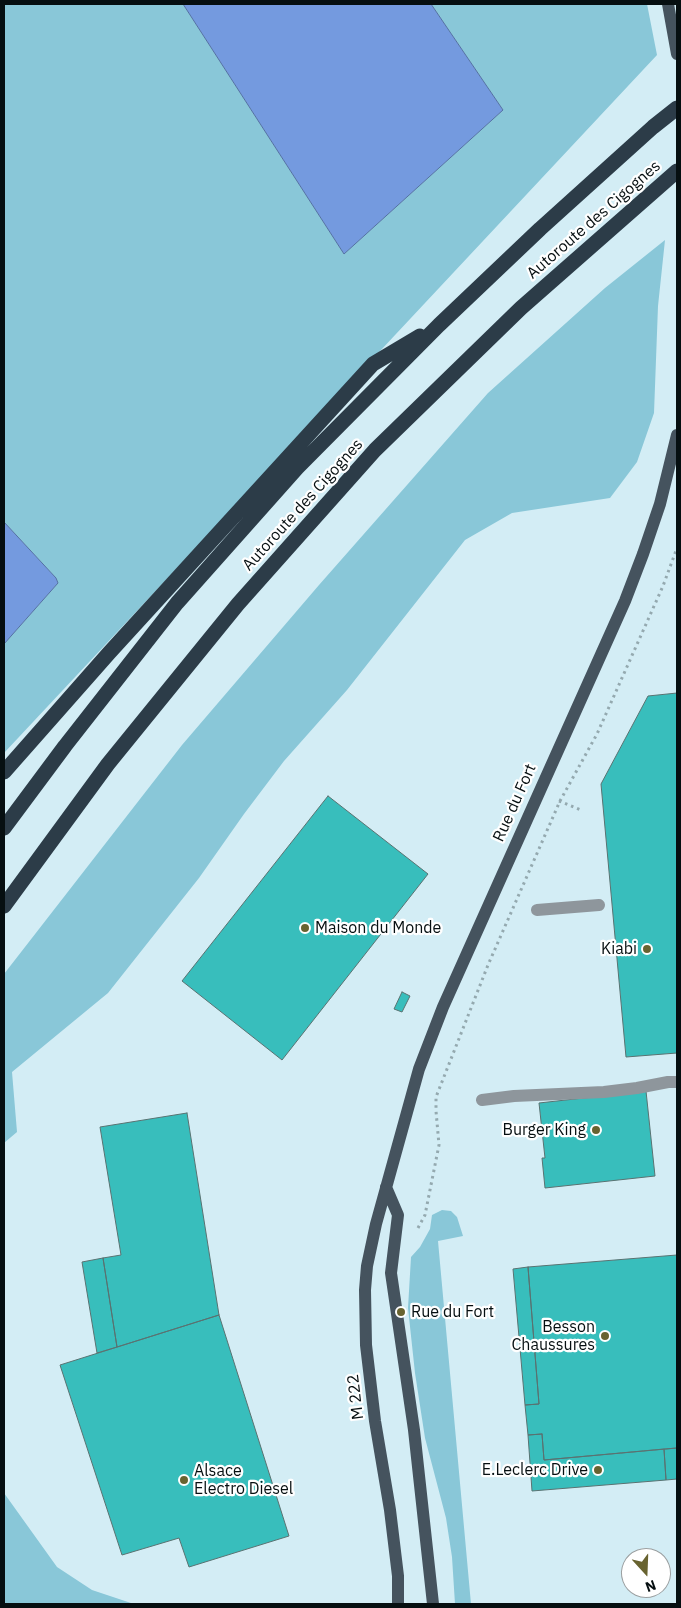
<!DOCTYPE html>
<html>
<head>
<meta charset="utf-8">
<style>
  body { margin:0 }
  #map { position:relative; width:681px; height:1608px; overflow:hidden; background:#d3edf5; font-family:"IBM Plex Sans",sans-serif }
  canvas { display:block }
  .frame { position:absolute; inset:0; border:5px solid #060f11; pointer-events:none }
  .north { position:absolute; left:621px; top:1548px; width:50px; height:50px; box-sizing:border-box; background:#fff; border:1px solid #9b9fa0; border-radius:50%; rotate:160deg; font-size:14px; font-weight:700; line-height:20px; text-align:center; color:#060f11 }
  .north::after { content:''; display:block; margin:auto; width:18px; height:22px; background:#686330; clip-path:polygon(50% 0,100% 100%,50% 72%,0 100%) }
</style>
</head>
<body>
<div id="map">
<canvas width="681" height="1608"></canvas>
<div class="frame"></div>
<div class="north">N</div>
</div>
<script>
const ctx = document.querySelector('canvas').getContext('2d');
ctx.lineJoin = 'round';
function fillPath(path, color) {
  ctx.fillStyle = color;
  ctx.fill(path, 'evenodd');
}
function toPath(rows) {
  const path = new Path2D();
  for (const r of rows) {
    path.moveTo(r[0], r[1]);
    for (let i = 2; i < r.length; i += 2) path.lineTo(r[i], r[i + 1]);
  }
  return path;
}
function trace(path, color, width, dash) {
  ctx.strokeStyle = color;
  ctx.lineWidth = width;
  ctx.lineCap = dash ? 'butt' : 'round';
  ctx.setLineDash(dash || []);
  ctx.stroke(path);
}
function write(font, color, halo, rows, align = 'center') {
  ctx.font = font + ' "IBM Plex Sans",sans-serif';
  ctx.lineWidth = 4.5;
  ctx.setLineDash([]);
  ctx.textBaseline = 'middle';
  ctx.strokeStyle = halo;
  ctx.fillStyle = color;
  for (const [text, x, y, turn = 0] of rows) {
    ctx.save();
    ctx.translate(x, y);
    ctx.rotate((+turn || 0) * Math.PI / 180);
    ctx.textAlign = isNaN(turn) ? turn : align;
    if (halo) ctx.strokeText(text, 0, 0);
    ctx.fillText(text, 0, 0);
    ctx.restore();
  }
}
fillPath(toPath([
  [4,4,183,4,344,254,503,110,431,4,647,4,657,55,4,753,4,644,58,583,56,578,4,522],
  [665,240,658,306,654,413,637,462,610,498,512,513,465,540,347,690,284,761,244,814,199,878,108,993,12,1072,17,1132,4,1143,4,974,182,745,319,585,488,393,605,288],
  [442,1210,451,1211,457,1217,463,1236,438,1241,471,1604,455,1604,452,1557,446,1518,425,1438,415,1373,408,1308,411,1257,420,1247,430,1229,432,1215],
  [4,1493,57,1567,92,1590,134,1604,4,1604]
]), '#89c7d8');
const water = toPath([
  [183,4,431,4,503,110,344,254,183,4],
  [4,522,56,578,58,583,4,644,4,522]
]);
fillPath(water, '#749adf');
trace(water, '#5370a1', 1);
const building = toPath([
  [677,693,677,1053,626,1057,601,784,648,696,677,693],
  [328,796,428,874,282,1060,182,981,328,796],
  [402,992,410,996,402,1012,394,1009,402,992],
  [646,1091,655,1176,545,1188,542,1158,545,1158,539,1103,646,1091],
  [187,1113,219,1315,117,1347,103,1258,121,1255,100,1127,187,1113],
  [677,1255,677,1448,544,1460,542,1434,528,1435,525,1405,539,1404,528,1267,677,1255],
  [103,1258,117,1347,97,1353,82,1262,103,1258],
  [528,1267,539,1404,525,1405,513,1269,528,1267],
  [219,1315,289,1536,189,1567,179,1538,122,1555,60,1365,219,1315],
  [542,1434,544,1460,664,1449,666,1480,532,1491,528,1435,542,1434],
  [677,1448,677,1479,666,1480,664,1449,677,1448]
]);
fillPath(building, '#38bebc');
trace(building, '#597271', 1);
trace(toPath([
  [559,801,581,810],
  [418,1228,425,1215,439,1145,436,1111,436,1097,488,965,560,801,597,734,663,586,677,548]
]), '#94a9af', 3, [2.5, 4]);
trace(toPath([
  [537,910,599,905],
  [482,1100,514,1096,604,1092,637,1088,668,1082,677,1082]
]), '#8e969c', 12);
trace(toPath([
  [668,4,677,54],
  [386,1187,398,1215,391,1273,414,1430,433,1604],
  [398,1604,398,1576,390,1510,375,1421,366,1345,365,1290,367,1266,376,1224,419,1069,443,1007,625,601,643,554,660,504,677,435]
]), '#45535e', 12);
trace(toPath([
  [4,772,109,653,373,364,420,336],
  [4,828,65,746,177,603,297,468,439,325,540,229,653,127,677,108],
  [4,906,108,764,238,604,375,450,521,308,677,171]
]), '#2c3c48', 15);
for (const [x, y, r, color] of [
  [305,928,5,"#686330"],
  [647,949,5,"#686330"],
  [596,1130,5,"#686330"],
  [401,1312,5,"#686330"],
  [605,1336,5,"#686330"],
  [598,1470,5,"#686330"],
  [184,1480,5,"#686330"]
]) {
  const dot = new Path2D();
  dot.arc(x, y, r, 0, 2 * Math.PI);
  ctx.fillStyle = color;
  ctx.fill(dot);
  trace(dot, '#fff', 2);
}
write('16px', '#060f11', '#fff', [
  ["Autoroute des Cigognes",594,220,-41],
  ["Autoroute des Cigognes",303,505,-48],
  ["Rue du Fort",515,803,-66],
  ["M 222",356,1397,-97]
]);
write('16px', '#060f11', '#fff', [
  ["Maison du Monde",315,928,"left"],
  ["Kiabi",637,949],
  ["Burger King",586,1130],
  ["Rue du Fort",411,1312,"left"],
  ["Besson",595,1327],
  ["Chaussures",595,1345],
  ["E.Leclerc Drive",588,1470],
  ["Alsace",194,1471,"left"],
  ["Electro Diesel",194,1489,"left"]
], 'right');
</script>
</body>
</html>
